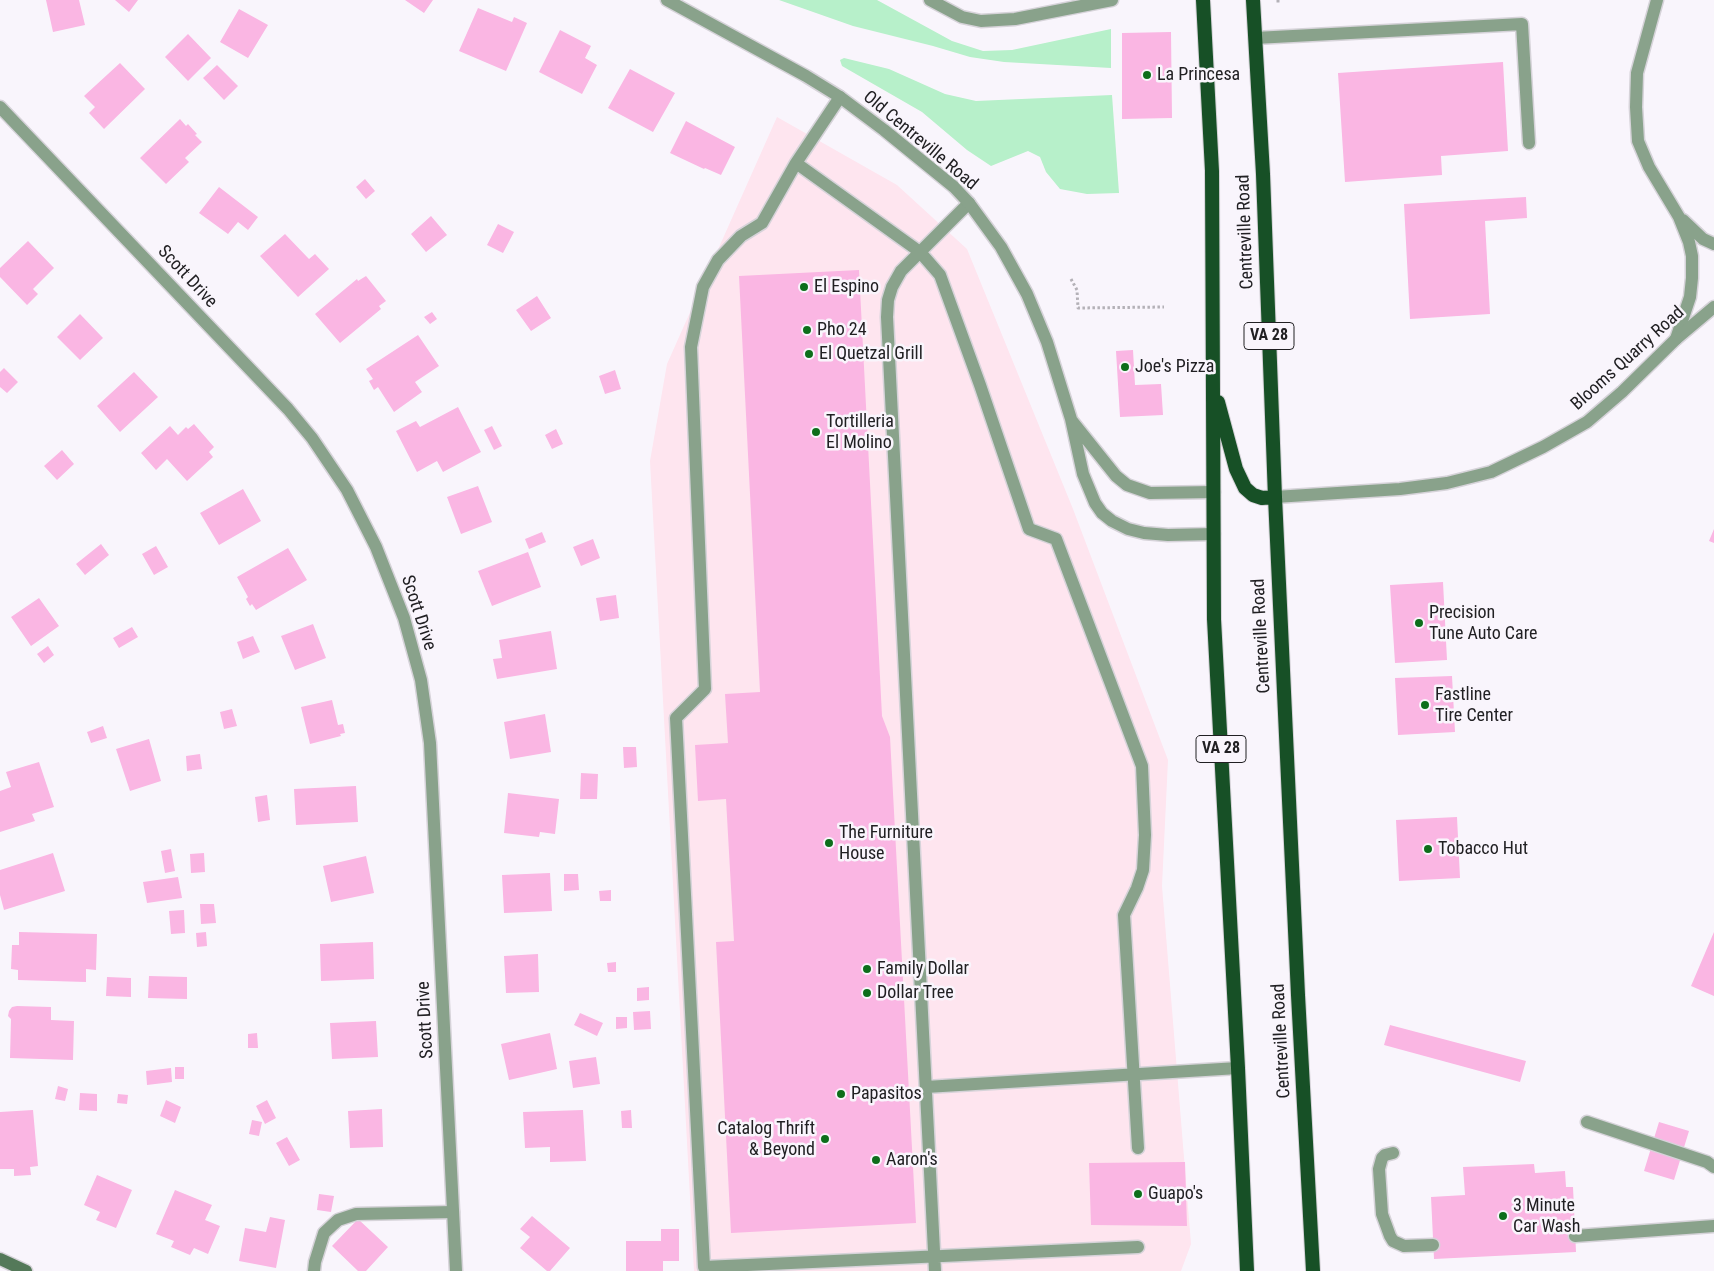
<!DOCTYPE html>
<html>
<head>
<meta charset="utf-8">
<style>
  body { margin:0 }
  canvas { display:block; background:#f9f5fc }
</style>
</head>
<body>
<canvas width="1714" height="1271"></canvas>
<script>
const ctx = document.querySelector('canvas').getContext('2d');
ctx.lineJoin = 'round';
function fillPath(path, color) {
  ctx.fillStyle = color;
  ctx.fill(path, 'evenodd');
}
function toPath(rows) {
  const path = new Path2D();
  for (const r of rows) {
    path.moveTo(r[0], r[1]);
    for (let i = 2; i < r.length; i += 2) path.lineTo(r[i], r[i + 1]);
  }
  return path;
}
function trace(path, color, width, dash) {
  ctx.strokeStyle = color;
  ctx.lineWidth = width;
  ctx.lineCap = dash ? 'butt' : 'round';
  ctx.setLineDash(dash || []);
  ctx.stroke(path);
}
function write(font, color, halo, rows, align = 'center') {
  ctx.font = font + ' "Roboto Condensed",sans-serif';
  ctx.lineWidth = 5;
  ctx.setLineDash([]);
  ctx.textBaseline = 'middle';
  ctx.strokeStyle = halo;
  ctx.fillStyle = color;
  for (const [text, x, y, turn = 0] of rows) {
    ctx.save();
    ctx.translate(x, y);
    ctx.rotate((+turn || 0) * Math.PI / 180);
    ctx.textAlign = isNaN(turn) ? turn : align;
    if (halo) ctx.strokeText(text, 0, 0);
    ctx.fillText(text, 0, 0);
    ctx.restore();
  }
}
fillPath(toPath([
  [777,117,897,185,967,249,1073,509,1168,760,1162,886,1191,1244,1181,1271,694,1271,650,461,667,364]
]), '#fee5ef');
fillPath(toPath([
  [779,0,877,0,952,41,983,51,1012,50,1111,29,1111,68,1004,62,970,57,933,46,853,26],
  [844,58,889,69,945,94,976,101,1112,95,1119,193,1087,194,1060,189,1046,172,1040,157,1028,151,991,166,967,150,922,112,842,66,840,60]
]), '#b7f0ca');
fillPath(toPath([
  [46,0,79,0,85,25,53,32],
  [115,0,138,0,129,12],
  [405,0,433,0,424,13],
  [478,8,512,22,514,17,527,23,506,71,459,51],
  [239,9,268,25,248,58,220,42],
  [560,30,591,46,585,58,597,65,582,94,539,72],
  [1171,32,1172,118,1122,119,1122,33],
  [188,34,211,58,188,81,165,57],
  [1503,62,1508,151,1441,156,1442,175,1345,182,1338,73],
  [120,63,145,89,104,129,89,113,95,107,84,96],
  [217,65,238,86,224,100,203,78],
  [630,69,675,93,653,132,608,108],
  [180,119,186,126,188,124,197,134,195,135,202,142,185,158,189,162,166,184,140,158],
  [686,121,735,147,721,175,705,168,704,169,670,153],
  [365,179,375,191,366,199,356,187],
  [219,187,258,217,248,230,238,222,228,234,199,213],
  [1526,197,1527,218,1485,221,1490,314,1410,319,1404,204],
  [431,216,447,235,426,252,411,234],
  [498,224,514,232,503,253,487,245],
  [285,234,309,259,315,254,329,269,298,297,260,256],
  [28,241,54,268,33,289,38,294,27,305,0,277,0,268],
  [859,270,882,716,890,737,916,1223,731,1233,716,942,734,941,726,799,698,801,695,745,728,743,725,694,760,692,739,276],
  [366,276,386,301,379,306,381,309,340,343,315,314,357,279,358,281],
  [537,296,551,318,531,331,516,310],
  [432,312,437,319,430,324,424,317],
  [80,314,103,338,80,360,57,337],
  [418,335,439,366,415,382,422,392,394,412,378,387,374,390,369,381,373,379,366,369],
  [1133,350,1135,385,1161,384,1163,415,1120,417,1116,351],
  [4,368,18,382,7,393,0,387,0,372],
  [615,370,621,389,605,394,599,376],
  [134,372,158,397,120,432,97,406],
  [458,407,481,452,443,472,437,461,417,472,396,431,416,421,420,427],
  [194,424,214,447,209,452,213,457,187,481,167,459,156,470,141,453,170,426,178,435,186,427,188,429],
  [492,426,502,446,494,450,484,430],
  [556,429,563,444,552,449,545,435],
  [62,450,74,464,57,480,44,466],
  [478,486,492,522,461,534,447,497],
  [243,489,261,521,219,545,200,513],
  [1714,529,1714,543,1709,541],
  [542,532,546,542,529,549,525,539],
  [593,539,600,558,581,566,573,547],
  [101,544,109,555,85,575,76,564],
  [156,546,168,567,154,575,142,554],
  [288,548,307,580,256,610,252,604,250,606,246,599,248,597,237,577],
  [528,552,541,587,492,606,478,571],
  [1443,582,1447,660,1395,663,1390,585],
  [616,595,619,618,600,621,596,598],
  [39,598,59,626,31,646,11,617],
  [313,624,326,658,295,670,281,636],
  [132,627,138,637,119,648,113,638],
  [551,631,557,669,497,679,493,659,502,658,499,640],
  [253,636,260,652,243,659,237,642],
  [48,646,54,655,44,663,37,654],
  [1452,676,1455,732,1398,735,1395,678],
  [332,700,338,725,343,724,345,733,340,734,341,736,310,744,301,707],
  [232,709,237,726,224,729,220,712],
  [545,714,551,752,510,759,504,722],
  [103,726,107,738,91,743,87,732],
  [149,739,161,781,130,791,116,749],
  [623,747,636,747,637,767,624,768],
  [200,754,202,769,187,771,186,756],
  [39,762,54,807,32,814,35,821,0,832,0,791,11,787,6,772],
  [581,773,598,774,597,799,580,799],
  [356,786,358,822,296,825,294,789],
  [508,793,559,799,555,834,540,832,539,837,504,833],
  [267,795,270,820,258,822,255,797],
  [1457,817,1460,878,1399,881,1396,820],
  [171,849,175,871,165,873,161,851],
  [53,853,65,891,4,910,0,895,0,870],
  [204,853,205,872,191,873,190,854],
  [366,856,374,893,331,902,323,866],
  [550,873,552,911,504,913,502,875],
  [564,874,578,874,579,890,564,891],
  [178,877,182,898,147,903,143,882],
  [611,890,611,901,600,901,599,891],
  [200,904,214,904,216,923,201,924],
  [184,910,185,933,171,934,169,911],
  [19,932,97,934,96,970,86,969,86,982,18,980,18,970,11,969,12,945,19,945],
  [206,932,207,946,197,947,196,933],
  [1714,932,1714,996,1691,986],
  [373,942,374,979,321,981,320,944],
  [538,954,539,992,506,993,504,956],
  [616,962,616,972,608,972,607,963],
  [149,976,187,977,187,999,148,998],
  [107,977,131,978,131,997,106,996],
  [649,987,649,1000,637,1001,637,988],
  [17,1006,51,1007,51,1020,74,1021,73,1060,10,1058,11,1019,8,1016,9,1011,12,1007],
  [650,1011,651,1029,634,1030,633,1012],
  [580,1013,603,1023,597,1036,574,1025],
  [616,1017,627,1017,627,1028,616,1029],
  [376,1021,378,1057,332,1059,330,1023],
  [1390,1025,1526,1061,1520,1082,1384,1045],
  [257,1033,258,1048,248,1048,248,1034],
  [550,1033,557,1069,509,1080,501,1044],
  [596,1057,600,1084,573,1088,569,1061],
  [175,1067,184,1067,184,1079,175,1079],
  [171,1068,172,1082,147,1085,146,1071],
  [58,1086,68,1089,65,1101,55,1099],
  [80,1093,97,1094,97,1111,79,1110],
  [118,1094,128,1095,127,1104,117,1103],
  [166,1100,181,1107,175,1123,160,1116],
  [267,1100,276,1118,265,1124,256,1106],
  [382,1109,383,1147,350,1148,348,1111],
  [33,1110,38,1166,30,1167,31,1175,14,1176,14,1169,0,1169,0,1112],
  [583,1110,586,1161,550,1162,550,1147,525,1148,523,1112],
  [631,1110,632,1128,622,1128,621,1111],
  [252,1120,262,1122,259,1136,249,1134],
  [1659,1122,1689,1131,1674,1180,1644,1171],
  [287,1137,300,1160,289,1166,276,1143],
  [1185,1162,1187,1226,1091,1225,1089,1163],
  [1534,1164,1535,1173,1565,1171,1566,1187,1573,1187,1576,1252,1434,1259,1431,1197,1465,1195,1463,1167],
  [97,1175,132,1190,116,1228,96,1220,100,1212,84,1205],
  [175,1190,212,1205,205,1220,220,1226,208,1254,194,1248,190,1255,171,1247,174,1241,156,1234],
  [319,1194,334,1196,331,1212,317,1210],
  [532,1216,570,1248,550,1271,547,1271,520,1248,530,1237,520,1229],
  [270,1217,285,1220,276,1268,239,1261,245,1228,266,1232],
  [358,1219,388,1247,366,1271,358,1271,332,1246],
  [661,1229,679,1229,679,1261,663,1261,663,1271,626,1271,626,1241,661,1241]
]), '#fab6e3');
const service = toPath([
  [930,0,962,17,981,21,1015,19,1112,0],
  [1255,38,1522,24,1529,143],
  [840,97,796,163,762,223,741,236,718,260,703,287,691,347,705,689,676,718,704,1267,1138,1247],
  [796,163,920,252,940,275,980,385,1029,529,1056,539,1142,766,1145,835,1143,870,1137,888,1124,915,1138,1148],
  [926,1087,1238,1068],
  [1587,1122,1707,1162,1714,1167],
  [1393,1153,1385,1155,1382,1158,1379,1169,1382,1214,1390,1236,1393,1241,1404,1246,1433,1245],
  [1575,1236,1714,1226],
  [314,1271,315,1262,324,1233,338,1220,356,1214,453,1212],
  [935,1271,887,317,888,300,892,287,901,271,969,203]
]);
const minor = toPath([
  [1657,0,1637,73,1636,107,1638,141,1649,167,1679,217,1689,242,1692,256,1692,278,1690,297,1676,339],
  [0,107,288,409,312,438,347,490,376,547,404,618,421,680,430,743,456,1271],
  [1683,220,1703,239,1714,244]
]);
const tertiary = toPath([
  [667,0,806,76,840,97,884,130,954,187,969,203,1001,247,1027,294,1047,342,1071,419,1083,474,1095,503,1102,513,1112,521,1128,529,1144,533,1168,535,1214,534],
  [1072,421,1116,476,1127,485,1150,493,1214,492],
  [1275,497,1400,489,1447,483,1491,472,1543,447,1587,422,1622,392,1676,339,1714,307]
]);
const secondary = toPath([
  [0,1259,26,1271]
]);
const trunk = toPath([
  [1203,0,1212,171,1214,619,1238,1068,1247,1271],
  [1253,0,1263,174,1275,497,1298,995,1313,1271],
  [1218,402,1236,469,1245,488,1253,495,1262,498,1275,497]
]);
trace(service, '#d6d3d9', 15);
trace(minor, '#d6d3d9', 15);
trace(tertiary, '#d6d3d9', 15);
trace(secondary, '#d6d3d9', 15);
trace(trunk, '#d6d3d9', 16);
trace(toPath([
  [1278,0,1278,3],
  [1071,279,1077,290,1078,308,1164,307]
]), '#b4b1b7', 3, [2.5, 2.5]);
trace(service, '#89a28b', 12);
trace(minor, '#89a28b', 12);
trace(tertiary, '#89a28b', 12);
trace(secondary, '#547959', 12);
trace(trunk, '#175026', 14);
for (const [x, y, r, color] of [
  [1147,75,5,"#0d6e1b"],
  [804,287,5,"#0d6e1b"],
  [807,330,5,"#0d6e1b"],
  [809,354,5,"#0d6e1b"],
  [1125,367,5,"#0d6e1b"],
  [816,432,5,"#0d6e1b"],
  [1419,623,5,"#0d6e1b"],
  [1425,705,5,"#0d6e1b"],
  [829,843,5,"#0d6e1b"],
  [1428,849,5,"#0d6e1b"],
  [867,969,5,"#0d6e1b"],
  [867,993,5,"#0d6e1b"],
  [841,1094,5,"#0d6e1b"],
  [825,1139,5,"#0d6e1b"],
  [876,1160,5,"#0d6e1b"],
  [1138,1194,5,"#0d6e1b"],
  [1503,1216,5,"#0d6e1b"]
]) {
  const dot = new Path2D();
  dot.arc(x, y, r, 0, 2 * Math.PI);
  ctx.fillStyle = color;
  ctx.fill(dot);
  trace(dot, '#f9f5fc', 2);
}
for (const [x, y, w] of [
  [1269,336,50],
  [1221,749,50]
]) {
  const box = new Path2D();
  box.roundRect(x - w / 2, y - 13.5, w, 27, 4);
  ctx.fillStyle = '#f9f5fc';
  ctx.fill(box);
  trace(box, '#212023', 1);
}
write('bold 16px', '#212023', null, [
  ["VA 28",1269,336],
  ["VA 28",1221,749]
]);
write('18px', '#212023', '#f9f5fc', [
  ["La Princesa",1157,75],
  ["El Espino",814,287],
  ["Pho 24",817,330],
  ["El Quetzal Grill",819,354],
  ["Joe's Pizza",1135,367],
  ["Tortilleria",826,422],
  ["El Molino",826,443],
  ["Precision",1429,613],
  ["Tune Auto Care",1429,634],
  ["Fastline",1435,695],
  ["Tire Center",1435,716],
  ["The Furniture",839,833],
  ["House",839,854],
  ["Tobacco Hut",1438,849],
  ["Family Dollar",877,969],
  ["Dollar Tree",877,993],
  ["Papasitos",851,1094],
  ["Catalog Thrift",815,1129,"right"],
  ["& Beyond",815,1150,"right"],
  ["Aaron's",886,1160],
  ["Guapo's",1148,1194],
  ["3 Minute",1513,1206],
  ["Car Wash",1513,1227]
], 'left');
write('18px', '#212023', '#f9f5fc', [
  ["Old Centreville Road",920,141,40],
  ["Centreville Road",1246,232,-92],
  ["Scott Drive",187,277,47],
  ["Blooms Quarry Road",1628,359,-42],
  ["Scott Drive",418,613,72],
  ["Centreville Road",1262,636,-93],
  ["Scott Drive",426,1020,-93],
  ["Centreville Road",1282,1041,-93]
]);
</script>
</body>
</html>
